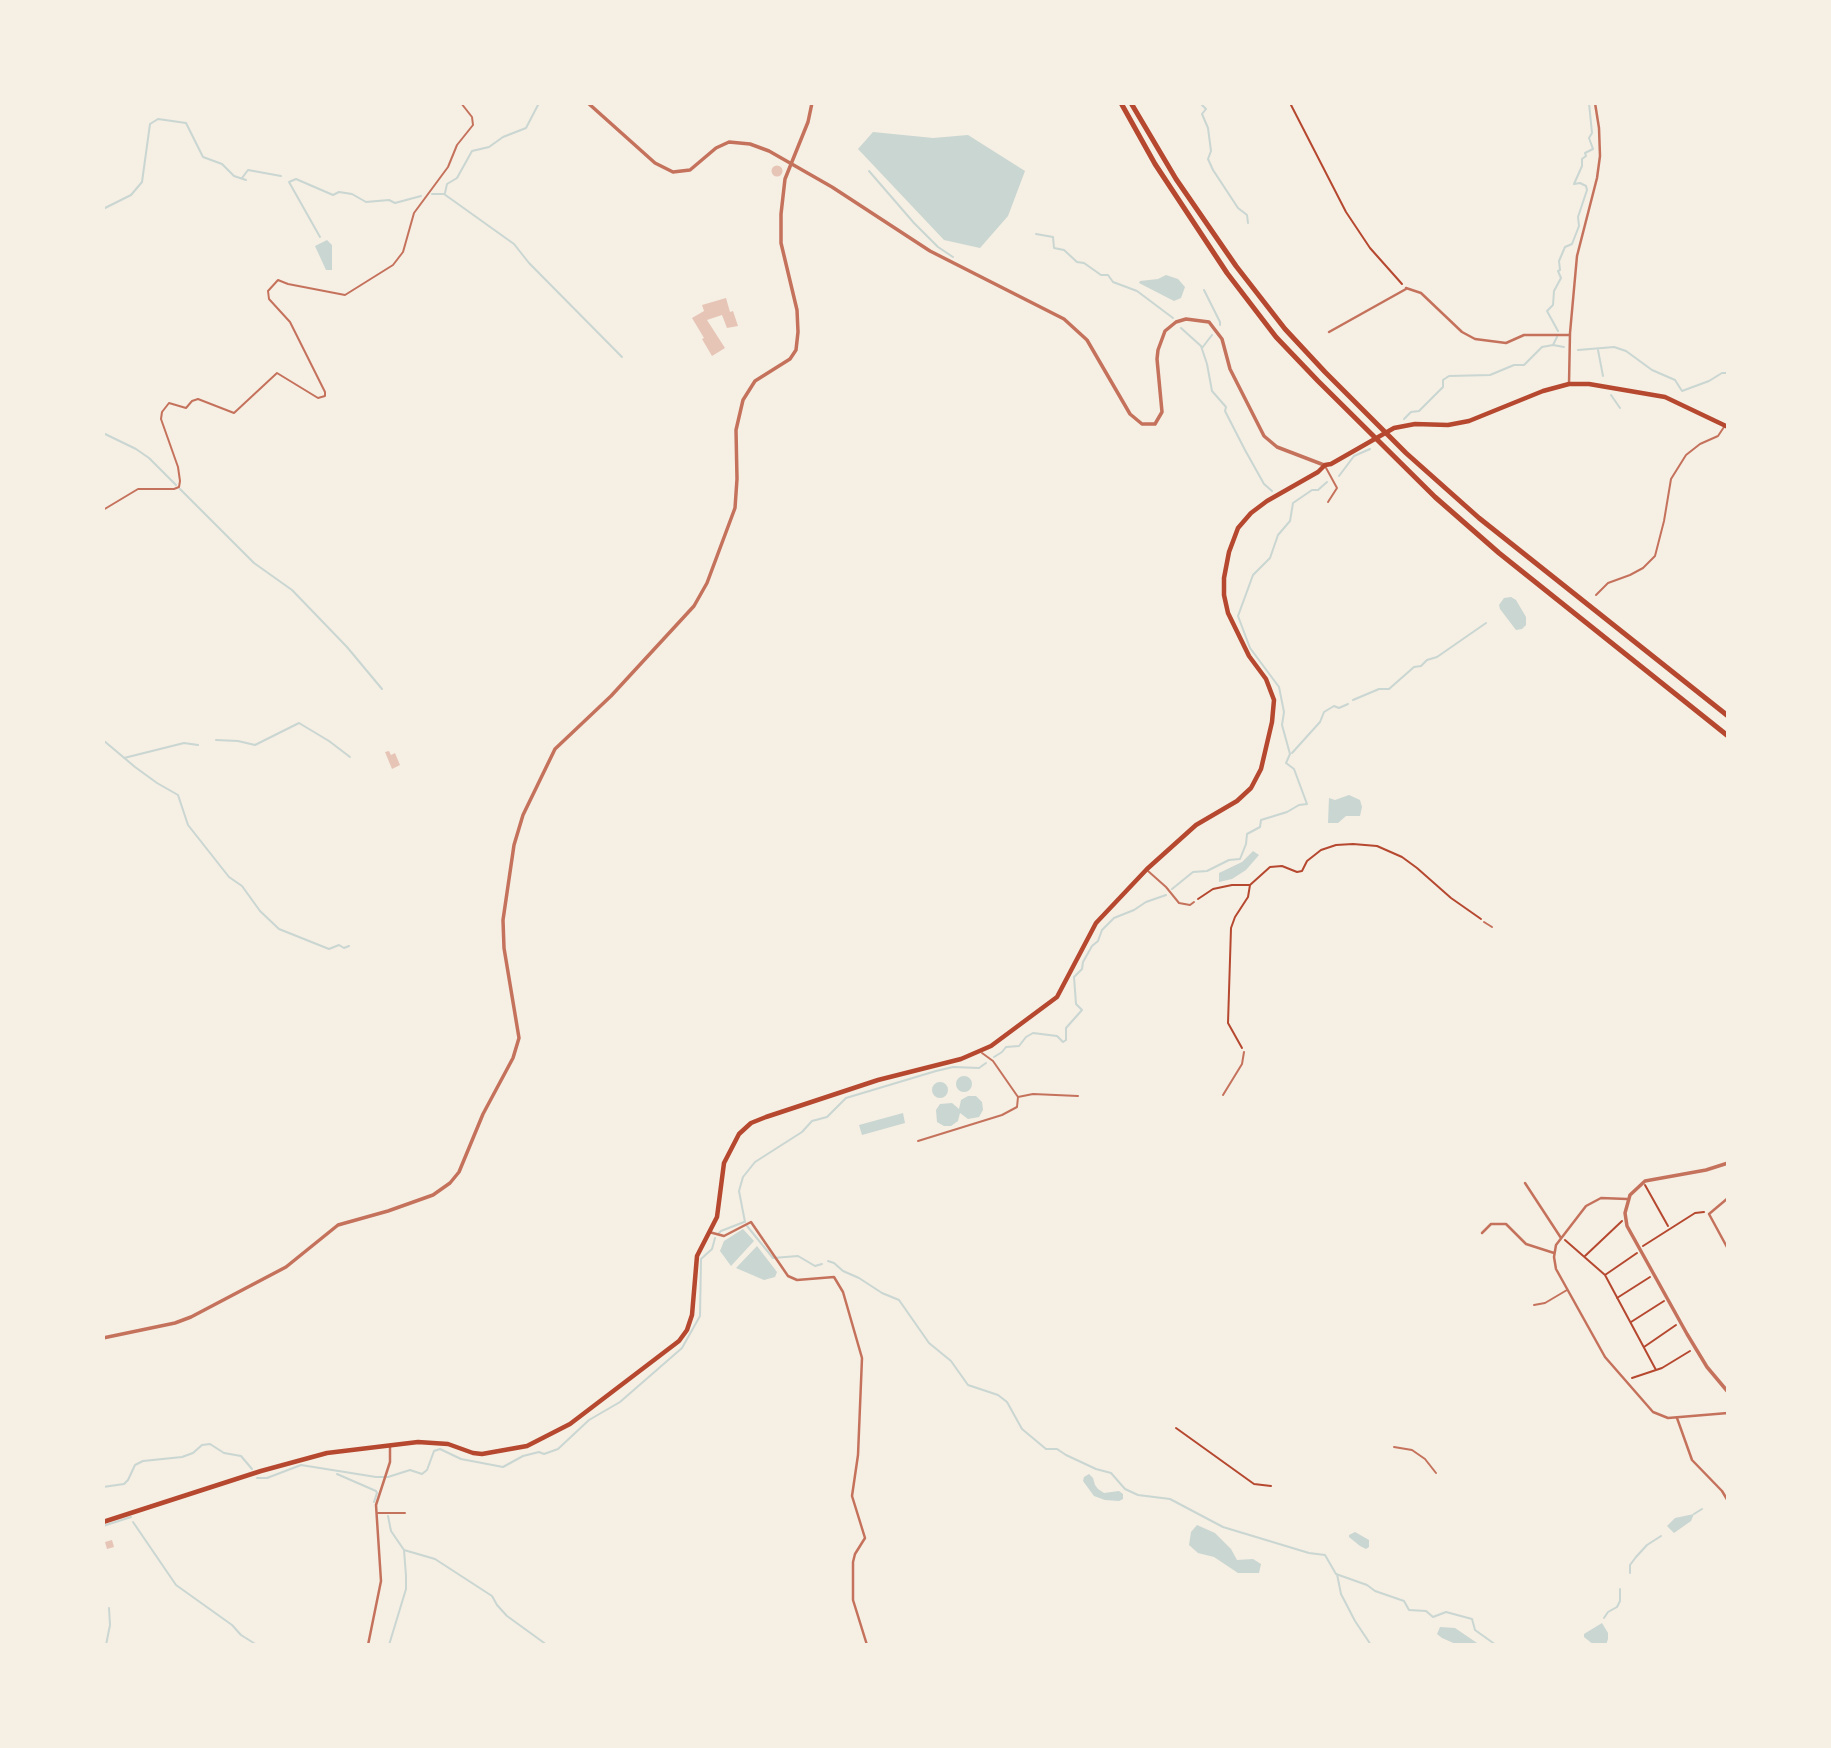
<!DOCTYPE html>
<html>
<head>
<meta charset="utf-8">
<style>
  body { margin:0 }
  #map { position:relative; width:1831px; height:1748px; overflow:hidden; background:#f6efe4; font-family:"Crimson Pro",serif }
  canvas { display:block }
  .frame { position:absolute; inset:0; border:105px solid #f6efe4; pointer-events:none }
</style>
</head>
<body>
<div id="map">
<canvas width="1831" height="1748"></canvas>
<div class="frame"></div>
</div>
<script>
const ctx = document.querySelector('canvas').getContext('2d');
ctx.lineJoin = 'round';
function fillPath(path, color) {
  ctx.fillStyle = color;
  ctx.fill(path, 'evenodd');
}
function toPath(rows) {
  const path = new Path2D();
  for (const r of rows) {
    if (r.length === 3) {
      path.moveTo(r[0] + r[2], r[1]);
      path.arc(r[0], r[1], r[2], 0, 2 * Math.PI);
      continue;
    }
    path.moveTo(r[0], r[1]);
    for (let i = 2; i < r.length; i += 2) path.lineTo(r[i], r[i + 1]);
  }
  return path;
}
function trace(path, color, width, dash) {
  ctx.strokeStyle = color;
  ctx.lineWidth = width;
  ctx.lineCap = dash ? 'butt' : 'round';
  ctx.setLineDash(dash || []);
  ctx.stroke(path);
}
fillPath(toPath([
  [873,132,933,138,968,135,1025,171,1008,216,980,248,944,240,858,149],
  [327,240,332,245,332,270,326,270,315,246],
  [1166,275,1178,279,1185,287,1181,298,1174,301,1139,283,1140,281,1158,279],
  [1511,597,1516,600,1526,617,1526,625,1522,629,1516,630,1500,609,1499,605,1504,598],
  [1349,795,1360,800,1362,807,1360,816,1346,816,1338,823,1328,823,1329,798,1335,800],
  [1253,851,1259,855,1246,870,1232,879,1219,882,1219,873,1242,862],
  [964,1084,8],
  [940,1090,8],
  [968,1096,976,1096,982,1102,983,1110,979,1117,968,1119,960,1113,958,1121,951,1126,944,1126,937,1122,936,1110,940,1104,952,1103,959,1109,961,1100],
  [903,1113,905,1123,862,1135,859,1125],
  [743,1229,754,1241,731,1266,720,1251,724,1241],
  [757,1246,777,1272,775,1277,764,1280,736,1268],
  [1089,1474,1093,1478,1095,1485,1098,1489,1104,1493,1119,1491,1123,1494,1123,1499,1119,1501,1105,1500,1094,1496,1083,1481,1084,1477],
  [1694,1514,1691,1521,1674,1533,1667,1526,1675,1518],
  [1197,1525,1215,1533,1231,1549,1237,1560,1253,1559,1261,1564,1259,1573,1238,1573,1214,1557,1198,1553,1189,1545,1191,1532],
  [1355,1532,1369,1540,1369,1547,1366,1549,1360,1546,1349,1537,1349,1535],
  [1602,1623,1608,1633,1608,1639,1606,1645,1594,1645,1584,1637,1584,1634],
  [1440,1627,1455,1628,1480,1645,1458,1645,1442,1638,1437,1634]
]), '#c9d6d2');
trace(toPath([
  [1200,103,1206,109,1202,114,1208,128,1211,151,1208,159,1213,170,1238,208,1247,215,1248,223],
  [869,171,914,223,938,247,953,257],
  [242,178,248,170,281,176],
  [445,193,447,184,457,178,472,151,489,147,503,137,526,128,539,103],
  [432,194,444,194,514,244,529,263,622,357],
  [103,209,131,195,142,182,150,124,158,119,186,123,203,157,222,164,234,176,246,180],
  [1036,234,1053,237,1054,248,1064,250,1077,262,1084,263,1101,275,1108,275,1113,282,1137,291,1173,318],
  [320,237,289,182,296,179,333,195,339,192,352,194,366,202,389,200,395,203,421,196],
  [1204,290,1220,322,1220,325],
  [1181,328,1201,346,1207,364,1212,391,1226,407,1225,411,1245,450,1264,484,1272,491],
  [1558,331,1547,311,1553,305,1554,291,1561,278,1558,271,1560,270,1559,261,1565,247,1572,244,1579,226,1578,217,1587,190,1586,186,1580,183,1574,184,1582,166,1582,159,1586,156,1585,153,1593,149,1589,138,1592,133,1589,103],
  [1553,345,1557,337],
  [1202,348,1212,335],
  [1578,350,1614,347,1626,351,1652,370,1675,380,1682,391,1709,381,1722,373,1728,373],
  [1598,350,1603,376],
  [1611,395,1620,408],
  [1404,419,1411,412,1419,411,1443,387,1443,380,1449,376,1490,375,1514,365,1524,365,1542,347,1553,345,1564,347],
  [103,433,136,449,149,458,176,485],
  [1339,476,1354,456,1370,449],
  [180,489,254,563,292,590,347,647,382,689],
  [1353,700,1379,689,1389,689,1414,667,1421,666,1427,660,1437,657,1486,623],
  [103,740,135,767,157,783,178,795,188,825,229,877,242,886,260,911,279,929,329,949,339,945,344,948,349,946],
  [216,740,238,741,255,745,299,723,329,741,350,757],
  [1292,753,1320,722,1324,712,1334,706,1339,708,1348,704],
  [124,758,184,743,198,745],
  [1172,889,1193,872,1207,871,1229,860,1240,859,1246,844,1247,834,1260,827,1261,820,1287,812,1299,805,1307,804,1294,769,1286,763,1290,754,1282,725,1284,712,1279,687,1250,648,1238,616,1253,575,1270,558,1278,535,1290,521,1293,503,1312,490,1318,490,1327,482],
  [994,1057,1002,1052,1006,1047,1019,1046,1026,1037,1033,1033,1057,1036,1063,1042,1066,1040,1066,1028,1082,1010,1076,1004,1074,977,1082,969,1083,962,1092,946,1098,941,1102,930,1114,918,1134,910,1146,902,1166,895],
  [745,1222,739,1191,743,1177,755,1162,802,1132,812,1121,827,1117,846,1098,936,1071,953,1067,979,1068,986,1063],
  [747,1226,773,1258,798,1256,815,1266,822,1264],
  [718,1234,721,1231,744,1222],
  [828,1261,834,1263,843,1271,859,1278,882,1293,899,1300,929,1343,951,1361,968,1385,998,1395,1007,1402,1022,1429,1046,1449,1057,1449,1066,1455,1096,1469,1111,1473,1125,1489,1138,1495,1170,1499,1223,1527,1309,1553,1325,1555,1336,1574,1367,1585,1375,1591,1404,1601,1409,1610,1426,1611,1433,1617,1446,1612,1472,1619,1475,1630,1496,1645],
  [337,1474,376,1491,377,1493,374,1502],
  [257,1478,267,1478,301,1465,376,1477,388,1477,410,1470,422,1474,427,1470,434,1451,440,1449,461,1459,503,1467,523,1456,539,1452,544,1454,558,1449,589,1420,620,1402,682,1348,700,1316,701,1259,712,1249,715,1238],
  [103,1487,124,1484,128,1480,135,1465,143,1461,182,1457,193,1453,202,1445,210,1444,224,1453,241,1456,252,1469],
  [1694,1514,1702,1509],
  [388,1516,391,1531,404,1550,406,1576,406,1589,389,1645],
  [133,1522,176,1585,232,1625,241,1635,257,1645],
  [103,1526,131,1517],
  [404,1550,435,1559,492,1596,497,1605,507,1616,547,1645],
  [1630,1573,1630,1565,1636,1557,1647,1545,1661,1536],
  [1337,1574,1341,1594,1355,1621,1371,1645],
  [1604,1618,1608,1612,1617,1607,1620,1601,1620,1589],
  [106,1645,110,1625,109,1608]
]), '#c9d6d2', 2);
fillPath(toPath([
  [777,171,5.5],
  [726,298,730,312,733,311,738,326,727,328,722,315,707,320,725,348,712,356,702,339,704,338,692,318,704,311,702,305],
  [389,751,391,755,395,753,400,765,392,769,385,752],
  [112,1540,114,1547,107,1549,105,1542]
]), '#e6c5b7');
trace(toPath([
  [1290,103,1346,212,1370,248,1402,284],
  [1198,899,1213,889,1232,885,1249,885],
  [1242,1048,1228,1023,1231,928,1235,917,1248,897,1250,885,1270,867,1282,866,1297,872,1302,871,1307,861,1321,850,1336,845,1353,844,1377,846,1402,857,1417,868,1451,898,1481,919],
  [1645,1185,1668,1226],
  [1565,1240,1605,1275,1656,1370],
  [1643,1246,1695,1213,1704,1212],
  [1585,1256,1622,1221],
  [1605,1275,1637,1253],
  [1617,1298,1650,1277],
  [1631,1322,1664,1301],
  [1644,1347,1676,1325],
  [1632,1378,1662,1368,1690,1351],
  [1176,1428,1254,1484,1271,1486]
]), '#b5482f', 2);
trace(toPath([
  [1325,466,1337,488,1328,502],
  [103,510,138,489,174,489,179,487,180,481,178,467,161,419,162,412,169,403,186,408,192,401,198,399,234,413,277,373,318,398,325,396,325,392,290,322,269,299,268,291,278,280,288,284,345,295,393,265,403,252,414,213,448,167,457,145,473,125,472,117,461,103],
  [1596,595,1608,583,1630,575,1643,568,1655,556,1664,521,1671,479,1686,455,1700,444,1718,436,1724,427],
  [1148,871,1166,887,1179,903,1190,905,1194,902],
  [1484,922,1492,927],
  [982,1053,993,1061,1018,1097,1033,1094,1078,1096],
  [1223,1095,1242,1064,1244,1052],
  [918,1141,1002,1115,1017,1107,1018,1097],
  [1534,1305,1545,1303,1567,1290],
  [1394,1447,1412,1450,1425,1459,1436,1473],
  [378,1513,405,1513]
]), '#c5725c', 2);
trace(toPath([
  [1406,288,1421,293,1462,332,1475,339,1506,343,1524,335,1570,335],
  [1329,332,1406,289],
  [1569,384,1570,333,1577,256,1597,178,1600,156,1599,128,1595,103],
  [1525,1183,1561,1238],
  [1728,1198,1709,1214,1728,1249],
  [1627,1199,1601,1198,1586,1206,1556,1245,1554,1257,1556,1269,1605,1357,1653,1412,1668,1418,1728,1413],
  [709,1232,724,1236,751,1222,788,1276,797,1280,834,1277,843,1292,862,1358,858,1455,852,1496,865,1538,855,1554,853,1562,853,1600,867,1645],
  [1482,1233,1491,1224,1506,1224,1526,1244,1554,1253],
  [1677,1418,1692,1460,1722,1491,1728,1501],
  [368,1645,381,1581,376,1505,390,1462,390,1446]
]), '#c5725c', 2.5);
trace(toPath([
  [588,103,655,163,673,172,690,170,716,148,729,142,750,144,769,151,832,187,930,251,1064,319,1087,340,1130,414,1142,424,1155,424,1162,412,1157,359,1158,350,1165,331,1176,322,1186,319,1209,322,1222,339,1230,369,1264,436,1277,447,1324,465],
  [1728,1163,1706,1170,1645,1181,1630,1195,1625,1213,1627,1226,1687,1334,1707,1367,1728,1392],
  [103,1338,175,1323,191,1317,286,1267,338,1225,388,1211,433,1195,450,1183,459,1172,483,1114,513,1058,519,1038,504,948,503,920,514,845,523,815,555,749,611,696,694,606,707,583,735,508,737,479,736,430,743,400,755,381,790,359,796,350,798,332,797,310,781,243,781,214,785,179,808,122,812,103]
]), '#c5725c', 3.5);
trace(toPath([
  [103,1522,261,1471,327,1453,418,1442,448,1444,473,1453,482,1454,527,1446,570,1424,679,1341,687,1330,692,1315,697,1256,717,1217,724,1163,739,1134,751,1123,766,1117,878,1080,961,1059,991,1046,1057,997,1096,923,1147,869,1196,825,1237,801,1251,788,1261,769,1272,722,1274,700,1266,679,1249,656,1228,613,1224,595,1224,578,1229,552,1238,528,1251,513,1267,501,1318,472,1325,465,1331,464,1394,428,1415,424,1448,425,1469,421,1543,391,1569,384,1589,384,1665,397,1728,427]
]), '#b5482f', 4.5);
trace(toPath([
  [1121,103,1155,164,1227,273,1276,337,1318,381,1435,497,1499,553,1728,736],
  [1131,103,1176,179,1236,266,1285,329,1325,372,1406,453,1479,518,1728,716]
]), '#b5482f', 5);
</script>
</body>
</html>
